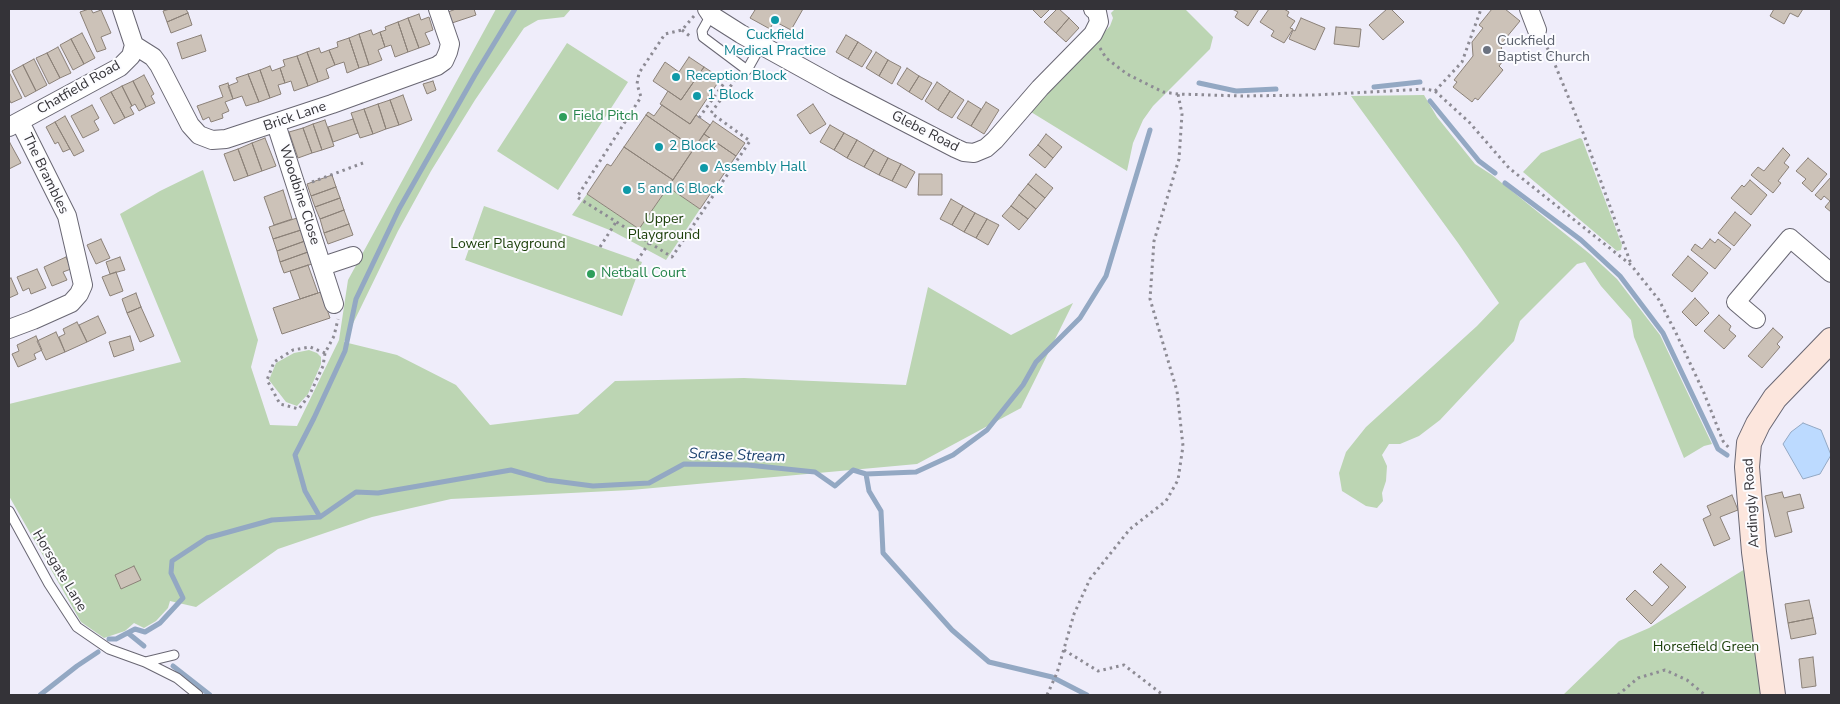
<!DOCTYPE html>
<html>
<head>
<meta charset="utf-8">
<style>
  body { margin:0 }
  #map { position:relative; width:1840px; height:704px; overflow:hidden; background:#efedfa; font-family:"Nunito Sans",sans-serif }
  canvas { display:block }
  .frame { position:absolute; inset:0; border:10px solid #343338; pointer-events:none }
</style>
</head>
<body>
<div id="map">
<canvas width="1840" height="704"></canvas>
<div class="frame"></div>
</div>
<script>
const ctx = document.querySelector('canvas').getContext('2d');
ctx.lineJoin = 'round';
function fillPath(path, color) {
  ctx.fillStyle = color;
  ctx.fill(path, 'evenodd');
}
function toPath(rows) {
  const path = new Path2D();
  for (const r of rows) {
    path.moveTo(r[0], r[1]);
    for (let i = 2; i < r.length; i += 2) path.lineTo(r[i], r[i + 1]);
  }
  return path;
}
function trace(path, color, width, dash) {
  ctx.strokeStyle = color;
  ctx.lineWidth = width;
  ctx.lineCap = dash ? 'butt' : 'round';
  ctx.setLineDash(dash || []);
  ctx.stroke(path);
}
function write(font, color, halo, rows, align = 'center') {
  ctx.font = font + ' "Nunito Sans",sans-serif';
  ctx.lineWidth = 4;
  ctx.setLineDash([]);
  ctx.textBaseline = 'middle';
  ctx.strokeStyle = halo;
  ctx.fillStyle = color;
  for (const [text, x, y, turn = 0] of rows) {
    ctx.save();
    ctx.translate(x, y);
    ctx.rotate((+turn || 0) * Math.PI / 180);
    ctx.textAlign = isNaN(turn) ? turn : align;
    if (halo) ctx.strokeText(text, 0, 0);
    ctx.fillText(text, 0, 0);
    ctx.restore();
  }
}
fillPath(toPath([
  [496,9,571,9,564,17,538,20,524,28,475,100,431,171,398,231,344,342,397,355,456,385,490,425,578,414,615,381,744,378,906,385,928,287,1011,335,1073,303,1021,408,917,464,631,490,451,499,372,517,278,549,196,607,170,601,168,608,156,621,144,628,134,623,125,631,104,638,81,622,9,496,9,404,181,362,120,214,160,191,203,170,258,340,251,367,270,425,297,426,339,340,348,280],
  [1115,9,1185,9,1213,37,1210,49,1153,106,1143,120,1133,143,1127,171,1031,112,1110,26,1113,18,1111,13],
  [567,43,628,82,558,190,497,151],
  [1424,95,1437,117,1475,164,1492,175,1590,254,1617,279,1660,335,1712,444,1704,446,1684,458,1634,337,1631,320,1601,286,1585,262,1577,264,1520,321,1514,341,1440,420,1419,436,1400,444,1389,444,1382,455,1387,466,1386,481,1382,493,1383,501,1377,508,1366,506,1342,491,1339,473,1346,452,1366,427,1477,326,1499,303,1458,243,1351,96],
  [1580,138,1582,139,1622,245,1621,250,1617,251,1523,172,1541,153],
  [668,187,700,209,666,260,612,231,572,215,587,194,639,229],
  [484,206,642,262,622,316,465,260],
  [309,350,317,353,321,357,321,364,308,394,297,406,286,402,269,380,276,363,294,353],
  [1745,569,1761,695,1563,695,1619,641,1649,628]
]), '#bcd5b3');
const water = toPath([
  [1803,423,1821,430,1831,455,1820,474,1803,479,1783,444,1791,432,1803,423]
]);
fillPath(water, '#bcdaff');
trace(water, '#93a8c3', 1);
trace(toPath([
  [1199,83,1236,91,1276,89],
  [1374,87,1420,82],
  [1430,101,1479,161,1495,173],
  [1505,183,1581,240,1620,276,1663,333,1713,438,1718,449,1727,455],
  [866,474,916,472,953,455,987,430,1023,385,1036,362,1080,318,1106,276,1150,130],
  [320,517,305,491,295,455,314,418,345,351,356,299,399,209,475,75,515,9],
  [128,633,144,646],
  [109,639,116,639,135,629,145,632,160,623,183,598,171,573,172,561,207,538,272,520,320,517,356,492,378,493,511,470,547,480,593,486,649,483,684,464,748,465,815,472,835,486,853,470,866,474,869,491,881,511,883,553,952,630,989,662,1052,677,1087,695],
  [173,666,210,695],
  [40,695,77,666,98,652]
]), '#93a8c3', 5);
const building = toPath([
  [89,9,91,9,93,13,101,10,111,33,101,37,106,49,97,52,80,12,89,9],
  [170,9,186,9,188,13,167,22,163,11,170,9],
  [456,9,474,9,476,15,452,23,448,12,456,9],
  [753,9,803,9,791,30,774,21,770,29,750,18,755,10,753,9],
  [1032,9,1050,9,1041,18,1032,9],
  [1057,9,1059,9,1069,18,1056,33,1044,22,1057,9],
  [1232,9,1259,9,1248,26,1235,17,1238,12,1232,9],
  [1269,9,1284,9,1289,12,1287,16,1295,21,1290,28,1293,29,1284,43,1271,36,1274,31,1260,22,1269,9],
  [1387,9,1391,9,1404,22,1383,40,1369,25,1387,9],
  [1492,9,1505,9,1520,21,1501,44,1503,61,1499,66,1503,70,1478,100,1475,98,1472,102,1453,87,1457,82,1454,80,1473,56,1472,42,1483,28,1479,25,1492,9],
  [1774,9,1803,9,1798,17,1790,13,1784,24,1770,16,1774,9],
  [188,13,192,25,171,33,167,22,188,13],
  [419,14,421,20,429,17,433,30,425,33,430,44,419,48,408,18,419,14],
  [408,18,419,48,408,52,398,22,408,18],
  [1069,18,1079,28,1066,42,1056,33,1069,18],
  [1301,18,1325,28,1315,50,1289,39,1293,30,1295,31,1301,18],
  [398,22,408,52,395,57,391,45,385,47,380,32,386,30,385,27,398,22],
  [1336,27,1361,29,1359,47,1334,44,1336,27],
  [371,30,373,35,380,32,385,47,378,50,382,60,369,65,359,34,371,30],
  [82,33,95,58,84,64,71,39,82,33],
  [359,34,369,65,359,68,349,38,359,34],
  [201,35,206,51,182,59,177,43,201,35],
  [846,35,858,42,848,59,836,52,846,35],
  [349,38,359,68,347,73,344,62,335,65,329,50,338,47,337,42,349,38],
  [71,39,84,64,73,70,60,45,71,39],
  [858,42,872,51,862,67,848,59,858,42],
  [58,47,71,73,60,78,47,53,58,47],
  [319,48,321,53,329,50,335,65,326,69,329,78,318,82,307,52,319,48],
  [307,52,318,82,308,86,297,56,307,52],
  [876,52,888,60,879,76,866,68,876,52],
  [47,53,60,78,49,84,36,58,47,53],
  [297,56,308,86,294,91,291,81,285,83,280,68,285,66,283,60,297,56],
  [689,57,704,67,681,100,653,81,665,62,679,72,689,57],
  [34,59,47,85,36,91,23,65,34,59],
  [888,60,901,67,892,84,879,76,888,60],
  [23,65,36,91,25,97,12,71,23,65],
  [270,66,272,71,280,68,285,83,278,85,281,94,270,98,260,70,270,66],
  [704,67,721,78,690,124,660,104,668,91,681,100,704,67],
  [907,68,919,76,909,92,897,84,907,68],
  [260,70,270,98,259,102,248,74,260,70],
  [9,72,22,98,11,103,9,99,9,72],
  [248,74,259,102,246,106,242,96,233,99,228,86,238,82,236,78,248,74],
  [144,75,154,94,151,96,155,103,146,107,133,81,144,75],
  [919,76,932,83,922,100,909,92,919,76],
  [133,81,146,107,139,111,135,104,132,106,122,86,133,81],
  [433,81,436,90,427,94,423,84,433,81],
  [937,82,950,91,938,110,925,101,937,82],
  [228,83,233,99,225,102,229,111,222,114,223,118,211,122,209,117,203,120,197,106,223,97,219,86,228,83],
  [122,86,132,106,130,107,134,114,125,118,111,92,122,86],
  [950,91,964,100,952,118,938,110,950,91],
  [111,92,125,118,114,124,100,98,111,92],
  [403,95,412,120,399,125,390,100,403,95],
  [390,100,399,125,386,129,378,104,390,100],
  [968,101,981,109,971,126,957,118,968,101],
  [986,102,999,110,984,134,971,126,986,102],
  [378,104,386,129,373,134,364,109,378,104],
  [813,104,826,124,810,134,797,115,813,104],
  [92,105,99,118,94,121,99,130,83,138,71,116,92,105],
  [662,105,690,124,696,115,710,125,694,148,646,115,648,112,654,116,662,105],
  [364,109,373,134,360,138,351,113,364,109],
  [646,115,694,148,673,180,624,147,646,115],
  [65,116,84,151,74,156,55,122,65,116],
  [353,119,358,133,333,142,328,127,353,119],
  [325,120,334,146,322,150,313,124,325,120],
  [713,121,745,143,736,156,704,134,713,121],
  [55,122,70,149,63,152,58,142,55,144,46,127,55,122],
  [313,124,322,150,312,153,303,128,313,124],
  [830,125,844,133,834,150,820,142,830,125],
  [303,128,312,153,298,158,289,132,303,128],
  [844,133,857,140,847,158,834,150,844,133],
  [704,134,736,156,700,209,668,187,704,134],
  [1046,134,1062,147,1053,158,1038,145,1046,134],
  [265,138,276,166,262,171,252,143,265,138],
  [857,140,874,150,864,167,847,158,857,140],
  [10,143,21,163,9,169,9,144,10,143],
  [252,143,262,171,248,176,238,149,252,143],
  [1038,145,1053,158,1045,168,1029,155,1038,145],
  [624,147,673,180,639,229,587,194,607,164,611,166,624,147],
  [1783,148,1790,155,1784,163,1789,167,1778,181,1781,183,1773,193,1751,175,1758,167,1764,171,1783,148],
  [238,149,248,176,234,181,224,154,238,149],
  [874,150,888,158,879,175,864,167,874,150],
  [888,158,901,164,892,181,879,175,888,158],
  [1808,158,1827,174,1812,192,1802,183,1806,179,1796,171,1808,158],
  [901,164,915,172,906,188,892,181,901,164],
  [919,174,942,174,942,195,918,195,919,174],
  [1036,174,1053,188,1045,198,1028,184,1036,174],
  [332,175,336,187,311,196,307,184,332,175],
  [1831,177,1831,212,1825,207,1830,201,1824,196,1821,200,1815,195,1831,177],
  [1750,180,1767,195,1751,215,1731,198,1742,185,1744,187,1750,180],
  [1028,184,1045,198,1036,209,1019,195,1028,184],
  [336,187,340,198,315,207,311,196,336,187],
  [283,190,292,219,274,225,264,197,283,190],
  [1019,195,1036,209,1028,219,1011,206,1019,195],
  [340,198,344,210,320,219,315,207,340,198],
  [951,199,963,206,952,225,940,219,951,199],
  [963,206,975,213,964,232,952,225,963,206],
  [1011,206,1028,219,1019,230,1002,216,1011,206],
  [344,210,349,224,324,233,320,219,344,210],
  [1735,212,1751,225,1734,246,1718,233,1735,212],
  [975,213,987,219,976,238,964,232,975,213],
  [297,218,301,230,273,239,269,227,297,218],
  [987,219,999,225,988,245,976,238,987,219],
  [349,224,353,235,328,244,324,233,349,224],
  [301,230,305,241,277,251,273,239,301,230],
  [101,239,110,258,96,264,87,245,101,239],
  [1710,239,1715,243,1718,239,1731,249,1715,269,1691,250,1695,244,1702,249,1710,239],
  [305,241,308,252,280,262,277,251,305,241],
  [308,252,312,264,284,273,280,262,308,252],
  [1688,256,1708,273,1692,292,1672,275,1688,256],
  [66,257,71,269,63,272,67,280,52,286,44,267,66,257],
  [120,257,125,270,110,274,106,262,120,257],
  [308,265,318,293,300,299,290,271,308,265],
  [37,269,46,288,31,294,29,288,23,291,17,277,37,269],
  [116,272,123,291,110,296,102,277,116,272],
  [11,278,18,294,9,298,9,279,11,278],
  [321,292,330,318,282,334,273,308,321,292],
  [136,293,141,307,127,313,122,299,136,293],
  [1695,298,1709,313,1696,326,1682,312,1695,298],
  [141,307,154,336,140,342,127,313,141,307],
  [1719,315,1731,326,1729,330,1736,336,1724,349,1704,331,1719,315],
  [98,316,106,333,87,342,79,325,98,316],
  [77,322,87,342,65,352,59,337,65,334,63,329,77,322],
  [1773,328,1783,337,1777,344,1780,347,1762,368,1748,356,1773,328],
  [56,332,65,352,46,360,37,341,56,332],
  [36,336,42,350,34,354,36,359,18,367,12,354,19,351,17,345,36,336],
  [130,336,134,350,114,357,109,342,130,336],
  [1782,492,1784,498,1800,494,1804,508,1787,512,1792,532,1775,537,1765,496,1782,492],
  [1732,495,1738,510,1720,517,1730,539,1714,546,1703,519,1711,515,1707,506,1732,495],
  [1661,564,1686,587,1651,624,1626,599,1635,590,1652,606,1669,587,1653,572,1661,564],
  [134,566,141,580,121,589,115,575,134,566],
  [1809,600,1813,618,1788,623,1785,604,1809,600],
  [1813,618,1816,634,1791,639,1788,623,1813,618],
  [1813,657,1816,686,1802,688,1799,659,1813,657]
]);
fillPath(building, '#ccc2b8');
trace(building, '#8b8178', 1);
const lane = toPath([
  [711,15,702,31,703,37,747,70,761,45],
  [9,511,49,584,77,627,109,649,145,662,177,678,198,695],
  [145,662,174,655]
]);
const street = toPath([
  [707,9,711,15,741,34,835,86,955,148,964,152,974,153,986,148,995,140,1040,88,1093,34,1099,22,1097,12,1093,9],
  [1529,9,1537,30],
  [134,45,153,57,159,65,190,125,199,135,212,140,226,139,332,104,437,66,444,61,448,52,450,44,438,9],
  [276,124,334,304],
  [9,127,120,67,131,56,134,45,122,9],
  [323,266,353,256],
  [1756,319,1736,302,1790,238,1831,273],
  [9,329,33,320,71,303,79,294,83,285,67,216,20,122]
]);
const secondary = toPath([
  [1773,695,1754,552,1747,467,1749,443,1758,424,1775,398,1831,340]
]);
trace(lane, '#696773', 11);
trace(street, '#696773', 20);
trace(secondary, '#696773', 26);
trace(toPath([
  [694,16,682,30,665,34,639,73,637,84,641,97,577,197,672,257,750,141,711,113,738,76],
  [682,30,691,37],
  [1544,42,1551,55,1584,135,1631,264],
  [1100,48,1106,58,1127,74,1163,92,1178,94,1241,96,1314,95,1426,89,1435,91,1469,122,1509,168,1631,265,1659,300,1676,333,1704,393,1723,441,1729,448],
  [1435,91,1462,62,1481,9],
  [699,118,732,72],
  [312,182,363,163],
  [600,247,616,222],
  [637,261,649,243],
  [325,353,310,347,293,350,274,362,267,380,280,404,299,409,310,394,323,366,325,353,334,336,338,319],
  [1064,650,1098,671,1124,665,1163,695],
  [1047,695,1057,673,1074,614,1090,579,1130,529,1166,501,1178,480,1183,446,1177,391,1150,299,1154,241,1179,159,1182,114,1178,94],
  [1618,695,1638,678,1665,670,1687,680,1705,695]
]), '#8d8b94', 3, [2.5, 4]);
trace(lane, '#fff', 9);
trace(street, '#fff', 18);
trace(secondary, '#fce6dd', 24);
for (const [x, y, r, color] of [
  [775,20,5,"#0f9aa8"],
  [1487,50,5,"#6b7280"],
  [676,77,5,"#0f9aa8"],
  [697,96,5,"#0f9aa8"],
  [563,117,5,"#2e9e5b"],
  [659,147,5,"#0f9aa8"],
  [704,168,5,"#0f9aa8"],
  [627,190,5,"#0f9aa8"],
  [591,274,5,"#2e9e5b"]
]) {
  const dot = new Path2D();
  dot.arc(x, y, r, 0, 2 * Math.PI);
  ctx.fillStyle = color;
  ctx.fill(dot);
  trace(dot, '#fcfcff', 2);
}
write('14px', '#0d838f', '#fcfcff', [
  ["Cuckfield",775,36,"center"],
  ["Medical Practice",775,52,"center"],
  ["Reception Block",686,77],
  ["1 Block",707,96],
  ["2 Block",669,147],
  ["Assembly Hall",714,168],
  ["5 and 6 Block",637,190]
], 'left');
write('14px', '#5b616d', '#fcfcff', [
  ["Cuckfield",1497,42],
  ["Baptist Church",1497,58]
], 'left');
write('14px', '#343338', '#fcfcff', [
  ["Chatfield Road",79,88,-30],
  ["Brick Lane",295,117,-19],
  ["Glebe Road",925,132,27],
  ["The Brambles",45,174,64],
  ["Woodbine Close",299,195,72],
  ["Ardingly Road",1752,503,-94],
  ["Horsgate Lane",59,571,59]
]);
write('14px', '#27864d', '#fcfcff', [
  ["Field Pitch",573,117],
  ["Netball Court",601,274]
], 'left');
write('14px', '#1a3e08', '#fcfcff', [
  ["Upper",664,220],
  ["Playground",664,236],
  ["Lower Playground",508,245],
  ["Horsefield Green",1706,648]
]);
write('italic 15px', '#1a406e', '#fcfcff', [
  ["Scrase Stream",737,456,2]
]);
</script>
</body>
</html>
